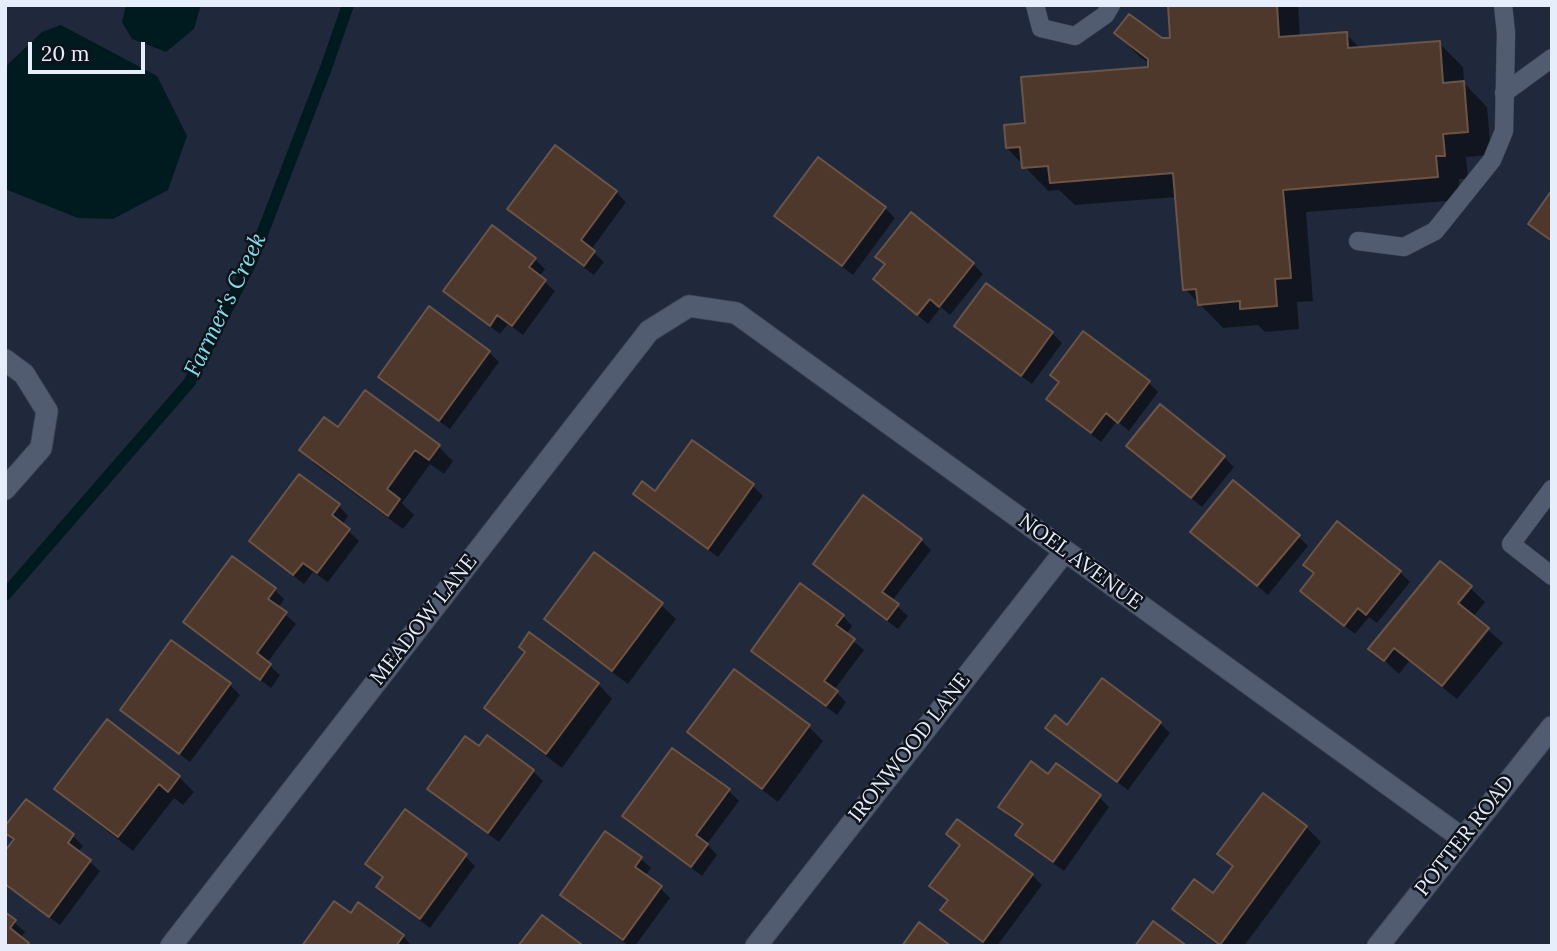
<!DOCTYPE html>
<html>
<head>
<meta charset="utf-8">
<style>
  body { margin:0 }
  #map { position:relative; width:1557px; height:951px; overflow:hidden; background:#20293c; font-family:Lora,serif }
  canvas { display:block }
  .frame { position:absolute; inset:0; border:7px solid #e7eefb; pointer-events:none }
  .scale { position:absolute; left:28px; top:42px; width:117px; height:32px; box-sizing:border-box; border:4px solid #e7eefb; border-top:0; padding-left:9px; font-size:21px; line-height:24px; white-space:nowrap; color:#e7eefb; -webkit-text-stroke:5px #0e121b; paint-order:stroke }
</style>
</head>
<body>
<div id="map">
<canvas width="1557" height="951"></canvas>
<div class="frame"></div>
<div class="scale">20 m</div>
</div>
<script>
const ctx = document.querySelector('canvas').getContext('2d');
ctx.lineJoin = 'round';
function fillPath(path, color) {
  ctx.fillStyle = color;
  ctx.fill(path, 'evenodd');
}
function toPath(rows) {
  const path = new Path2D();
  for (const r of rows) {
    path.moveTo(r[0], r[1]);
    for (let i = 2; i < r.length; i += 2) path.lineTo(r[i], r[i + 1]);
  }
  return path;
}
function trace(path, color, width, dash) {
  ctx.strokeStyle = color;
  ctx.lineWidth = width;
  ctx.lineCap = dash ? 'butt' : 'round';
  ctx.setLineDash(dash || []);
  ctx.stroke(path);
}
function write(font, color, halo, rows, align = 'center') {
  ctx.font = font + ' Lora,serif';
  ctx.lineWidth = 5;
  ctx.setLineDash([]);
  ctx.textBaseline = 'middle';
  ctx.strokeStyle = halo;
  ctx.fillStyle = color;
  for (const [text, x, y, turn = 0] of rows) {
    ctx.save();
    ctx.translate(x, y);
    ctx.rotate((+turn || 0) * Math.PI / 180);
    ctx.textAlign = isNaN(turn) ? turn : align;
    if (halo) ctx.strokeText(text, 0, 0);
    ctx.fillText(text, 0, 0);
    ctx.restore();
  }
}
fillPath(toPath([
  [126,5,201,5,194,29,166,52,132,39,122,22],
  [61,25,157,76,187,136,168,190,113,219,78,218,5,189,5,67,42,32]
]), '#001b1f');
fillPath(toPath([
  [1170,5,1298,5,1300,37,1346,34,1361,49,1439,43,1463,67,1464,83,1487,107,1491,155,1466,157,1468,179,1459,179,1460,200,1306,212,1313,301,1297,302,1299,329,1265,332,1258,325,1223,328,1185,289,1177,197,1075,205,1059,190,1048,191,1007,148,1026,125,1150,69,1150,64,1140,57,1116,33,1162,40,1172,39],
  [555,147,616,192,626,202,591,250,604,262,594,275,519,219,510,209],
  [818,159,885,208,895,218,853,275,787,226,777,216],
  [1552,193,1552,243,1530,224],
  [535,259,545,269,539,277,555,291,523,335,508,324,500,334,455,300,445,291],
  [973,264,983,274,950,315,941,307,928,324,875,279],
  [956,326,1052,333,1062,343,1032,384,966,336],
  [489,352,499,362,450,429,391,387,381,377],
  [1148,382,1158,392,1129,431,1117,421,1101,442,1058,409,1048,399],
  [365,392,439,447,453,461,444,474,430,464,402,503,414,515,403,529,316,465,301,450,338,429],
  [692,442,753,486,763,496,718,557,645,504,635,494,656,493],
  [1128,446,1224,457,1234,467,1202,507,1138,456],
  [339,506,348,516,342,525,359,541,328,582,313,572,304,584,261,551,251,541],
  [1298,536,1308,546,1268,595,1203,542],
  [921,540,931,550,892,601,908,616,898,629,825,574,815,564],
  [1400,572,1410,582,1377,623,1369,617,1355,634,1312,601,1302,591],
  [1470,588,1485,602,1473,617,1503,643,1457,699,1409,661,1399,674,1371,648],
  [274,589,284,599,278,608,296,624,267,663,280,675,271,688,195,632,185,622],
  [661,605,676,619,628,684,561,634,546,619],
  [843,616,852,626,846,635,864,650,834,690,846,702,837,715,763,661,753,651],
  [527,652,598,684,612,699,562,768,501,722,486,708],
  [735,671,809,727,823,741,778,802,704,746,689,732],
  [230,685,240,695,190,762,132,719,122,709],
  [108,722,179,777,194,792,183,805,174,798,133,851,71,803,57,789],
  [1160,723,1170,733,1128,790,1057,738,1047,728],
  [488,738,533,771,543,781,499,842,439,798,429,788,480,749],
  [1049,776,1099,797,1109,807,1064,871,1027,845,1017,835,1024,826,1010,817,1000,807],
  [729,791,739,801,707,844,717,855,702,876,634,826,624,816],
  [1263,795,1306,827,1321,842,1244,946,1219,946,1189,924,1174,909,1213,895,1233,868,1219,854],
  [5,831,73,836,83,846,78,852,100,871,60,925,5,885,5,854,15,841],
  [606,833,641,859,651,868,645,876,660,888,670,898,635,946,629,946,572,905,562,895],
  [465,856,475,866,430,928,388,897,378,887,384,879,367,864],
  [1032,875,1042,885,997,946,987,946,953,920,943,910,949,901,931,886],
  [5,914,25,932,20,938,29,946,5,946],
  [351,915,403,936,412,946,304,946]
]), '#0007');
trace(toPath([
  [5,595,189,383,252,260,326,68,348,5]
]), '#001b1f', 12);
const building = toPath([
  [1168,5,1277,5,1279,37,1347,32,1348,48,1440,41,1443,83,1464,81,1468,132,1443,134,1445,156,1436,156,1438,177,1283,190,1291,278,1275,279,1277,306,1240,309,1240,301,1198,305,1196,289,1183,290,1173,173,1050,183,1048,166,1022,168,1020,147,1006,148,1004,125,1025,123,1021,77,1148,67,1148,59,1114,33,1129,14,1162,38,1170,38,1168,5],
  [555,145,617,191,581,240,595,251,584,266,507,209,555,145],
  [818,157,886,207,842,266,774,216,818,157],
  [1552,190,1552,241,1528,224,1552,190],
  [911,212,974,263,939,307,930,299,917,315,873,279,885,264,875,257,911,212],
  [492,225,536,258,529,267,546,280,512,326,497,315,490,326,443,291,492,225],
  [986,283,1053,332,1021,376,954,326,986,283],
  [429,306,490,351,439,421,378,377,429,306],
  [1083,331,1150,381,1118,423,1106,413,1091,433,1046,399,1059,382,1050,375,1083,331],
  [365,390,440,445,429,460,415,450,387,489,400,499,388,516,299,450,324,417,338,427,365,390],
  [1160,404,1225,456,1191,498,1126,446,1160,404],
  [692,440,754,484,708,549,633,494,642,481,655,491,692,440],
  [299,474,340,504,332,515,350,529,317,573,303,563,293,575,249,541,299,474],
  [1233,480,1300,535,1257,586,1190,532,1233,480],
  [863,495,922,539,882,592,899,604,887,620,813,564,863,495],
  [1337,521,1401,571,1366,615,1358,608,1344,626,1300,591,1314,573,1303,565,1337,521],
  [594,552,663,603,612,671,544,619,594,552],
  [232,556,276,588,268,599,287,612,257,653,271,664,260,680,183,622,232,556],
  [1440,561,1472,586,1458,603,1489,628,1442,686,1394,648,1384,661,1368,649,1440,561],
  [800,583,844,615,836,625,855,639,824,681,838,691,826,706,751,651,800,583],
  [529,632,599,683,546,754,484,708,525,652,519,647,529,632],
  [171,640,231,683,179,754,120,710,171,640],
  [734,669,810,725,762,789,687,732,734,669],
  [1102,678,1161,722,1117,782,1045,728,1055,715,1067,725,1102,678],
  [107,719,180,776,168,792,159,784,118,837,54,789,107,719],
  [487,735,534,770,488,833,427,789,465,736,479,746,487,735],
  [672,748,730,789,696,835,708,844,691,867,622,816,672,748],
  [1031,761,1048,774,1056,763,1101,795,1053,862,1015,835,1023,824,998,807,1031,761],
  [1263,793,1307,826,1220,945,1172,909,1194,879,1213,893,1233,866,1217,854,1263,793],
  [26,799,74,834,68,843,91,860,49,917,5,884,5,851,14,839,5,833,5,826,26,799],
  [405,809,467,854,420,919,376,887,383,877,365,864,405,809],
  [957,819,1033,874,983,942,940,910,948,900,929,886,960,845,946,834,957,819],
  [605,831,642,857,635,867,662,886,623,940,560,895,605,831],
  [334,901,351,913,358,902,404,935,396,946,302,946,334,901],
  [5,912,16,920,10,928,29,943,27,946,5,946,5,912],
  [542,915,581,944,580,946,518,946,542,915],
  [1153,921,1187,946,1135,946,1153,921],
  [919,922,951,946,902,946,919,922]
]);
fillPath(building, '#4e382c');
trace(building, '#6c5447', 2);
const lane = toPath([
  [1035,5,1041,28,1075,36,1105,15,1111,5],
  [1504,93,1552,58],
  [1358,241,1404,247,1435,231,1492,160,1504,131,1506,33,1503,5],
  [1552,489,1511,544,1552,576]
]);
const street = toPath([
  [5,360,24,374,47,411,41,448,5,489],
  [171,946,649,331,689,306,736,313,1462,838],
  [756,946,1065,551],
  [1378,946,1552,727]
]);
trace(lane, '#3e4757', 19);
trace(street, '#3e4757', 23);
trace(lane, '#515c71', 18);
trace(street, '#515c71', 21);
write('21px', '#e7eefb', '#0e121b', [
  ["NOEL AVENUE",1080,562,36],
  ["MEADOW LANE",424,620,-52],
  ["IRONWOOD LANE",910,748,-52],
  ["POTTER ROAD",1465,836,-52]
]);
write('italic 23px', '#83dee9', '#0e121b', [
  ["Farmer's Creek",226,305,-64]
]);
</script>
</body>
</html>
